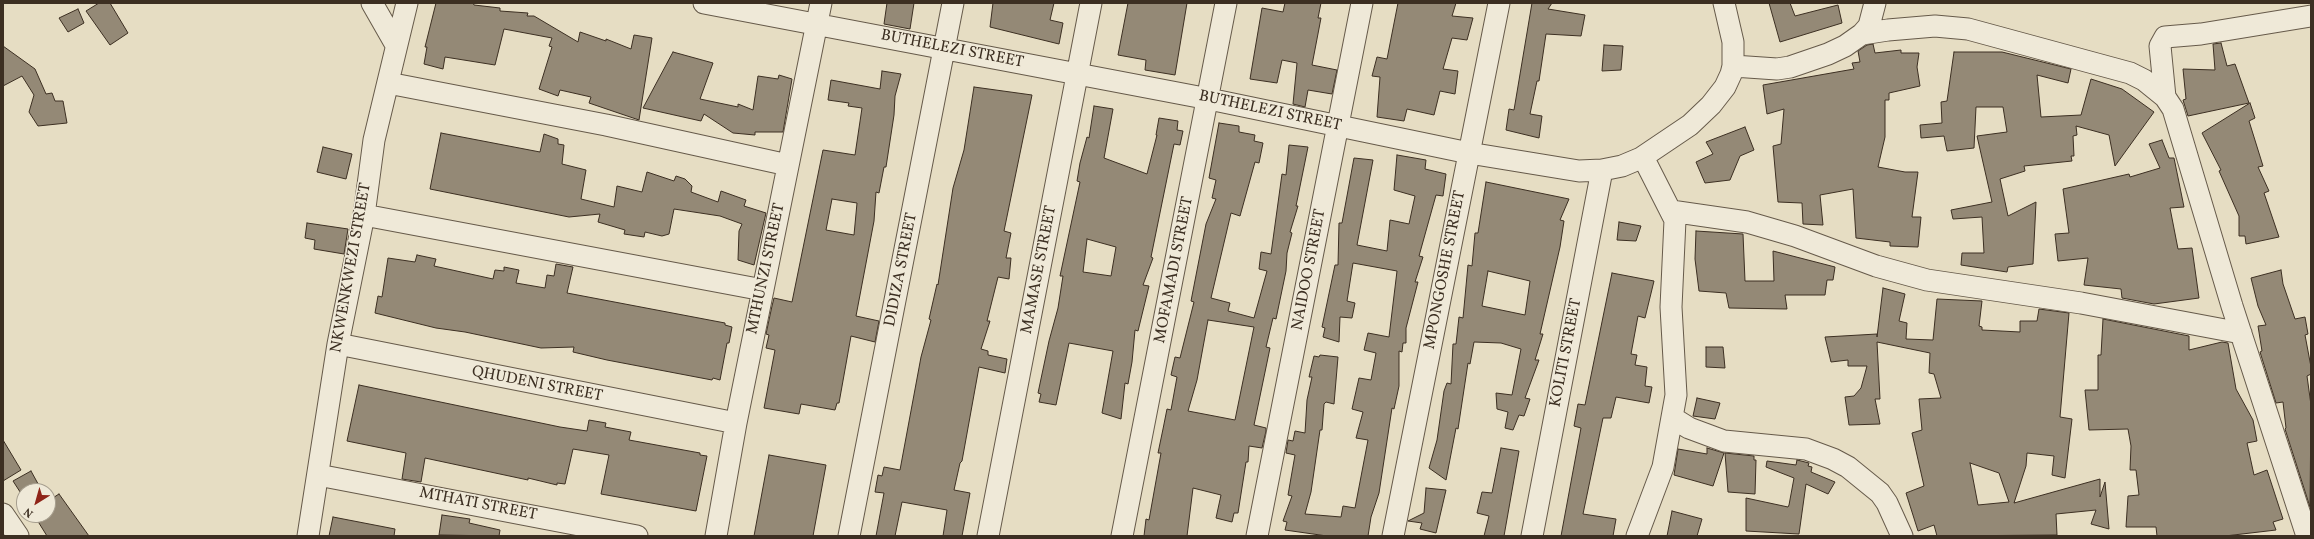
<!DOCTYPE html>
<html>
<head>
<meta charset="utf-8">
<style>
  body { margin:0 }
  #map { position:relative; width:2314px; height:539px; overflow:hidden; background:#e6ddc3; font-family:Vollkorn,serif }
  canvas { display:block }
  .frame { position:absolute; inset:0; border:4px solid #3c2f22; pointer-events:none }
  .north { position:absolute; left:16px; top:483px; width:40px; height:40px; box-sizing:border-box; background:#efe9d8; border:1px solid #a79f8f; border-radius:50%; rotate:217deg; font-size:11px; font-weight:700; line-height:16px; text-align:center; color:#3c2f22 }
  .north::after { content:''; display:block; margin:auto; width:14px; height:18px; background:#8f2418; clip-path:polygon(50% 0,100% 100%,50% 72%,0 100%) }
</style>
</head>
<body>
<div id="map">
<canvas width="2314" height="539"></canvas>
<div class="frame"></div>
<div class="north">N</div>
</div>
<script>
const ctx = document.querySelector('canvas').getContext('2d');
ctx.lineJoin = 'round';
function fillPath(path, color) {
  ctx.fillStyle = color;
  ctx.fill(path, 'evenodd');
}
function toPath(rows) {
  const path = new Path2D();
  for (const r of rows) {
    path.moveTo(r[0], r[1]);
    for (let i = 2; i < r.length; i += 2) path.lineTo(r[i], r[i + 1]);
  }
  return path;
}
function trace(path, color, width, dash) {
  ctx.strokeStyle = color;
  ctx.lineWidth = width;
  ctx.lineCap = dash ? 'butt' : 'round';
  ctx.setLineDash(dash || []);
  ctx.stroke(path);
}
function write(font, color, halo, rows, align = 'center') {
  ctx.font = font + ' Vollkorn,serif';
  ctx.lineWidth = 3;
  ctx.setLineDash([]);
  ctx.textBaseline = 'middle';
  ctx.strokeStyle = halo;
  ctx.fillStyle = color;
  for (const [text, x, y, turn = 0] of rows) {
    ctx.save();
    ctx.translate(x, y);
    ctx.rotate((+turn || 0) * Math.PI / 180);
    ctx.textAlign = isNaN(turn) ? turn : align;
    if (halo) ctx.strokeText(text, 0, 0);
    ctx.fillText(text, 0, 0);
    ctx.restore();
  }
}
const building = toPath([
  [99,3,110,3,128,33,110,45,86,11,99,3],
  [436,3,473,3,474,5,500,8,500,11,528,13,527,16,534,16,578,42,580,32,606,41,606,39,631,49,634,35,652,38,639,120,589,103,591,97,560,90,558,96,539,89,552,47,549,46,552,38,504,29,495,65,445,57,443,69,424,64,427,47,425,47,436,3],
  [887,3,914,3,910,29,884,24,887,3],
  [993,3,1054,3,1050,20,1063,23,1059,44,990,27,993,3],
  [1128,3,1187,3,1175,75,1145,70,1146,60,1118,55,1128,3],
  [1285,3,1321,3,1318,18,1321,18,1312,65,1337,70,1332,94,1308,90,1305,107,1293,104,1297,63,1282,60,1277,83,1250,79,1262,8,1283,12,1285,3],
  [1398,3,1456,3,1452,16,1473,18,1467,40,1452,38,1443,69,1458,71,1455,94,1440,91,1434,115,1407,109,1404,121,1377,117,1380,77,1372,76,1377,57,1387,59,1398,3],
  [1532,3,1552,3,1548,9,1585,15,1581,36,1546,34,1539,81,1537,81,1530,114,1542,116,1539,138,1506,130,1509,109,1514,110,1532,3],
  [1769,3,1790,3,1795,16,1838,5,1842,23,1780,42,1769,3],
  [78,9,84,23,68,32,59,18,78,9],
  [2221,43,2227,66,2235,64,2249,103,2188,116,2183,100,2186,99,2183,69,2215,70,2213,44,2221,43],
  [1873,44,1875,53,1901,50,1901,53,1919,53,1917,67,1920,86,1889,93,1889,100,1885,100,1885,137,1878,167,1905,172,1918,172,1912,217,1921,217,1918,247,1890,246,1890,242,1856,238,1853,189,1820,195,1823,225,1803,224,1802,203,1778,202,1773,146,1781,144,1784,109,1767,114,1763,85,1854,69,1852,63,1860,62,1858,51,1867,45,1873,44],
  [1604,45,1623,46,1621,70,1602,71,1604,45],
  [3,46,35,69,46,94,52,93,55,101,63,101,67,123,38,126,29,112,34,95,22,76,3,86,3,46],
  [673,52,713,63,700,99,738,107,738,104,753,110,758,76,778,79,779,75,792,79,783,132,755,132,755,135,733,133,704,114,701,121,643,108,673,52],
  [1954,52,2002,52,2071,69,2068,83,2037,75,2041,117,2081,115,2091,79,2122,89,2154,112,2115,166,2109,135,2076,126,2077,135,2073,136,2074,156,2071,156,2072,161,2024,166,2025,171,2000,179,2008,216,2036,202,2033,264,2008,267,2007,272,1961,265,1962,253,1984,253,1982,217,1953,219,1951,210,1992,202,1977,136,2007,132,2003,107,1976,107,1974,148,1947,151,1944,136,1921,138,1920,125,1942,123,1941,102,1947,101,1954,52],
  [882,71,901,74,895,96,894,115,886,167,884,167,879,193,876,192,874,221,856,316,879,321,875,342,851,336,839,403,837,403,835,410,801,404,799,414,764,408,775,350,766,348,769,335,766,334,772,306,774,298,792,302,823,150,855,155,862,108,848,106,849,103,828,100,831,80,880,89,882,71],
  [832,199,857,203,854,235,826,230,832,199],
  [974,87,1032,95,1004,231,1011,233,1006,258,1011,258,1009,279,998,277,987,321,990,321,981,349,988,351,988,355,1007,359,1005,373,979,367,962,461,960,463,954,490,970,493,962,536,943,536,947,510,902,502,895,536,876,536,884,493,875,492,878,475,882,476,884,467,900,470,921,357,931,320,929,319,937,284,938,285,953,188,964,150,974,87],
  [2250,103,2255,118,2249,121,2263,166,2258,167,2269,191,2264,193,2279,237,2246,244,2245,236,2239,236,2239,216,2219,171,2221,170,2202,133,2250,103],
  [1094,106,1113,109,1104,158,1147,174,1157,135,1156,135,1159,118,1178,121,1177,130,1183,131,1180,145,1174,144,1151,257,1153,258,1143,285,1149,286,1138,331,1135,330,1132,362,1128,384,1125,383,1121,419,1102,413,1113,351,1069,343,1056,405,1039,402,1041,394,1038,393,1049,341,1058,308,1063,276,1060,276,1080,182,1077,181,1080,163,1087,137,1089,138,1094,106],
  [1087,239,1116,247,1111,276,1083,272,1087,239],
  [1219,123,1239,126,1239,132,1255,135,1254,141,1263,143,1259,163,1255,162,1240,216,1231,213,1211,298,1230,303,1228,311,1254,318,1267,271,1259,269,1261,252,1271,254,1282,174,1286,175,1289,145,1308,147,1296,206,1298,206,1290,232,1292,233,1287,253,1286,271,1276,319,1273,318,1266,347,1270,348,1254,425,1266,428,1266,431,1262,448,1249,446,1248,462,1246,462,1238,513,1234,513,1232,522,1216,518,1221,495,1193,488,1187,536,1144,536,1146,519,1149,520,1161,453,1158,453,1163,429,1167,409,1171,410,1177,377,1171,375,1175,357,1180,358,1194,302,1191,301,1206,224,1216,199,1212,198,1216,180,1209,178,1219,123],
  [1208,320,1254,327,1235,420,1188,411,1197,380,1208,320],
  [1745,127,1754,150,1740,156,1730,180,1705,183,1696,162,1713,154,1706,142,1745,127],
  [441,133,540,152,544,134,558,139,558,144,564,145,562,164,586,170,581,199,614,207,617,186,642,192,647,172,674,181,676,176,685,179,692,186,691,192,718,202,721,191,746,200,744,206,766,213,754,265,738,260,739,231,742,224,720,216,674,209,669,234,662,236,645,232,644,237,624,234,625,230,598,222,600,214,569,217,430,189,441,133],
  [2162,140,2169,158,2174,158,2184,207,2170,208,2178,249,2192,248,2199,298,2154,304,2122,298,2121,289,2084,285,2088,258,2058,261,2055,234,2069,233,2063,189,2129,174,2130,177,2160,168,2149,144,2162,140],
  [323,147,352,154,346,179,317,172,323,147],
  [1397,155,1426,160,1425,169,1446,174,1443,196,1436,195,1419,256,1423,257,1415,282,1418,282,1406,328,1406,343,1403,343,1402,352,1399,351,1399,386,1394,409,1392,408,1379,493,1371,517,1368,536,1327,536,1285,530,1287,522,1283,521,1292,496,1288,495,1295,455,1286,453,1288,440,1293,441,1295,431,1305,433,1307,400,1312,377,1309,377,1314,356,1319,357,1320,355,1338,357,1334,404,1326,402,1324,404,1322,430,1320,430,1311,492,1305,514,1341,517,1343,506,1355,508,1368,440,1356,438,1363,412,1352,409,1359,378,1371,380,1376,353,1364,350,1368,333,1389,337,1397,271,1353,263,1347,301,1355,303,1352,318,1340,317,1339,342,1323,337,1325,328,1322,327,1335,265,1338,265,1339,223,1342,223,1354,158,1373,160,1357,245,1387,251,1390,220,1409,224,1415,196,1394,190,1397,155],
  [1486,182,1569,199,1560,220,1564,221,1560,247,1540,334,1543,334,1535,360,1539,360,1525,398,1530,399,1524,416,1519,415,1513,430,1505,428,1508,412,1497,409,1496,393,1512,395,1521,349,1501,343,1474,342,1470,364,1468,363,1458,429,1456,428,1446,480,1429,468,1437,440,1444,391,1447,383,1451,384,1453,344,1456,344,1459,317,1463,318,1468,265,1472,266,1475,233,1478,233,1486,182],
  [1488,271,1530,281,1525,315,1482,306,1488,271],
  [1619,222,1641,226,1636,241,1617,240,1619,222],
  [307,223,348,229,344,254,314,249,315,240,305,238,307,223],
  [1696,231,1743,234,1745,281,1774,281,1773,251,1835,267,1833,280,1827,280,1825,295,1785,295,1787,309,1729,308,1726,293,1699,291,1695,259,1696,231],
  [417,255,436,259,434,266,493,279,495,270,504,271,504,267,519,270,516,283,545,288,547,275,554,276,556,264,573,267,567,293,725,323,725,325,732,327,729,343,727,343,720,380,713,378,712,380,607,360,573,352,574,347,541,348,465,332,436,328,375,313,378,296,382,297,388,258,415,262,417,255],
  [2281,270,2283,284,2295,319,2305,317,2308,334,2305,335,2311,367,2311,374,2307,376,2311,405,2310,507,2285,429,2286,428,2283,402,2276,403,2260,352,2262,351,2258,326,2266,325,2258,306,2251,278,2281,270],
  [1612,273,1654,281,1645,318,1638,316,1631,354,1637,355,1635,365,1647,367,1645,386,1652,387,1649,403,1616,397,1611,418,1603,418,1583,514,1616,519,1613,536,1561,536,1581,428,1574,426,1578,404,1585,405,1612,273],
  [1883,288,1905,294,1899,321,1907,323,1906,339,1933,340,1937,299,1982,301,1979,326,1982,327,1982,330,2020,332,2020,321,2037,321,2039,309,2069,313,2060,417,2072,419,2065,478,2052,475,2054,456,2027,453,2026,466,2014,503,2100,479,2100,497,2105,482,2109,529,2091,524,2096,510,2056,514,2057,535,1937,536,1934,525,1918,531,1906,493,1924,486,1912,433,1922,430,1919,399,1941,398,1934,374,1929,373,1930,353,1877,342,1880,399,1875,399,1880,424,1849,425,1845,397,1854,396,1861,388,1867,366,1848,366,1848,360,1831,362,1825,337,1877,334,1877,337,1883,288],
  [1970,463,1999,473,2009,502,1978,505,1970,463],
  [2103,319,2189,336,2189,350,2222,342,2228,343,2236,389,2253,420,2257,441,2247,443,2254,475,2267,470,2283,519,2273,522,2276,530,2225,536,2157,536,2156,527,2126,527,2128,496,2139,495,2136,470,2130,470,2131,446,2128,429,2089,430,2085,390,2098,390,2098,355,2101,355,2103,319],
  [1706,347,1723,347,1725,368,1706,367,1706,347],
  [359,385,560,427,587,431,589,420,606,423,605,427,631,432,629,440,700,453,700,455,707,456,696,511,601,494,609,455,573,449,565,484,557,483,557,485,528,478,528,480,425,458,421,482,402,479,406,453,347,441,359,385],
  [1697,398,1720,403,1715,419,1693,416,1697,398],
  [3,440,21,470,3,481,3,440],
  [1501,448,1519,451,1504,536,1484,536,1489,516,1477,513,1482,492,1492,493,1501,448],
  [1707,448,1724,453,1713,486,1674,475,1678,449,1707,454,1707,448],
  [1725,453,1754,456,1754,460,1756,460,1755,494,1728,492,1725,453],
  [769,455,826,465,813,536,754,536,769,455],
  [1797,460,1809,463,1808,466,1812,467,1811,472,1835,482,1828,494,1806,484,1799,534,1746,531,1746,498,1788,507,1789,505,1794,478,1766,467,1767,461,1796,465,1797,460],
  [31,471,42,491,24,491,24,498,13,481,31,471],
  [1426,488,1446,490,1436,533,1420,529,1422,523,1408,521,1424,513,1426,488],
  [59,494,89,536,47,536,34,515,48,515,48,501,59,494],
  [1672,511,1702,519,1697,536,1667,536,1672,511],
  [442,515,470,519,469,523,500,530,499,536,439,535,442,515],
  [333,517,395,529,394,536,329,536,333,517]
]);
fillPath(building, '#948976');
trace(building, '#3c2f22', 1);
const minor = toPath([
  [372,3,396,45],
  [704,3,1209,99,1469,153,1579,171,1602,170,1622,166,1641,158,1690,125,1711,105,1725,87,1731,74,1733,66,1733,42,1724,3],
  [1862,34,1888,30,1935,26,1968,29,2130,73,2144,80,2165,97,2173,109,2232,306,2307,536],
  [1733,66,1777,69,1790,67,1828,54,1845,46,1862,34,1869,26,1875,3],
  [388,83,606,125,788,165],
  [2165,97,2160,46,2165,37,2201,34,2311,16],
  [1671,211,1747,222,1795,236,1876,266,1927,280,2081,303,2241,333],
  [364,215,763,290],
  [338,344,736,423],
  [1673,418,1689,428,1724,441,1806,449,1833,459,1848,467,1880,493,1887,503,1902,536],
  [318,475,637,536],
  [3,514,18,536],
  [308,536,338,344,364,215,374,140,407,3],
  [716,536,736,423,821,3],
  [849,536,953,3],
  [988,536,1091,3],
  [1122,536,1226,3],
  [1257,536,1362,3],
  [1393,536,1499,3],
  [1532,536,1602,170],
  [1637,536,1663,467,1676,395,1671,307,1675,220,1643,157]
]);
trace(minor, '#665a4a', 23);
trace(minor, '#efe9d8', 21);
write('16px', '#3c2f22', '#efe9d8', [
  ["BUTHELEZI STREET",952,50,11],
  ["BUTHELEZI STREET",1270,112,12],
  ["NKWENKWEZI STREET",352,268,-80],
  ["MTHUNZI STREET",767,269,-78],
  ["DIDIZA STREET",902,270,-79],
  ["MAMASE STREET",1040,270,-79],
  ["MOFAMADI STREET",1175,270,-79],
  ["NAIDOO STREET",1310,270,-79],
  ["MPONGOSHE STREET",1446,270,-79],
  ["KOLITI STREET",1567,353,-79],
  ["QHUDENI STREET",537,385,11],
  ["MTHATI STREET",478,505,11]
]);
</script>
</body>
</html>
